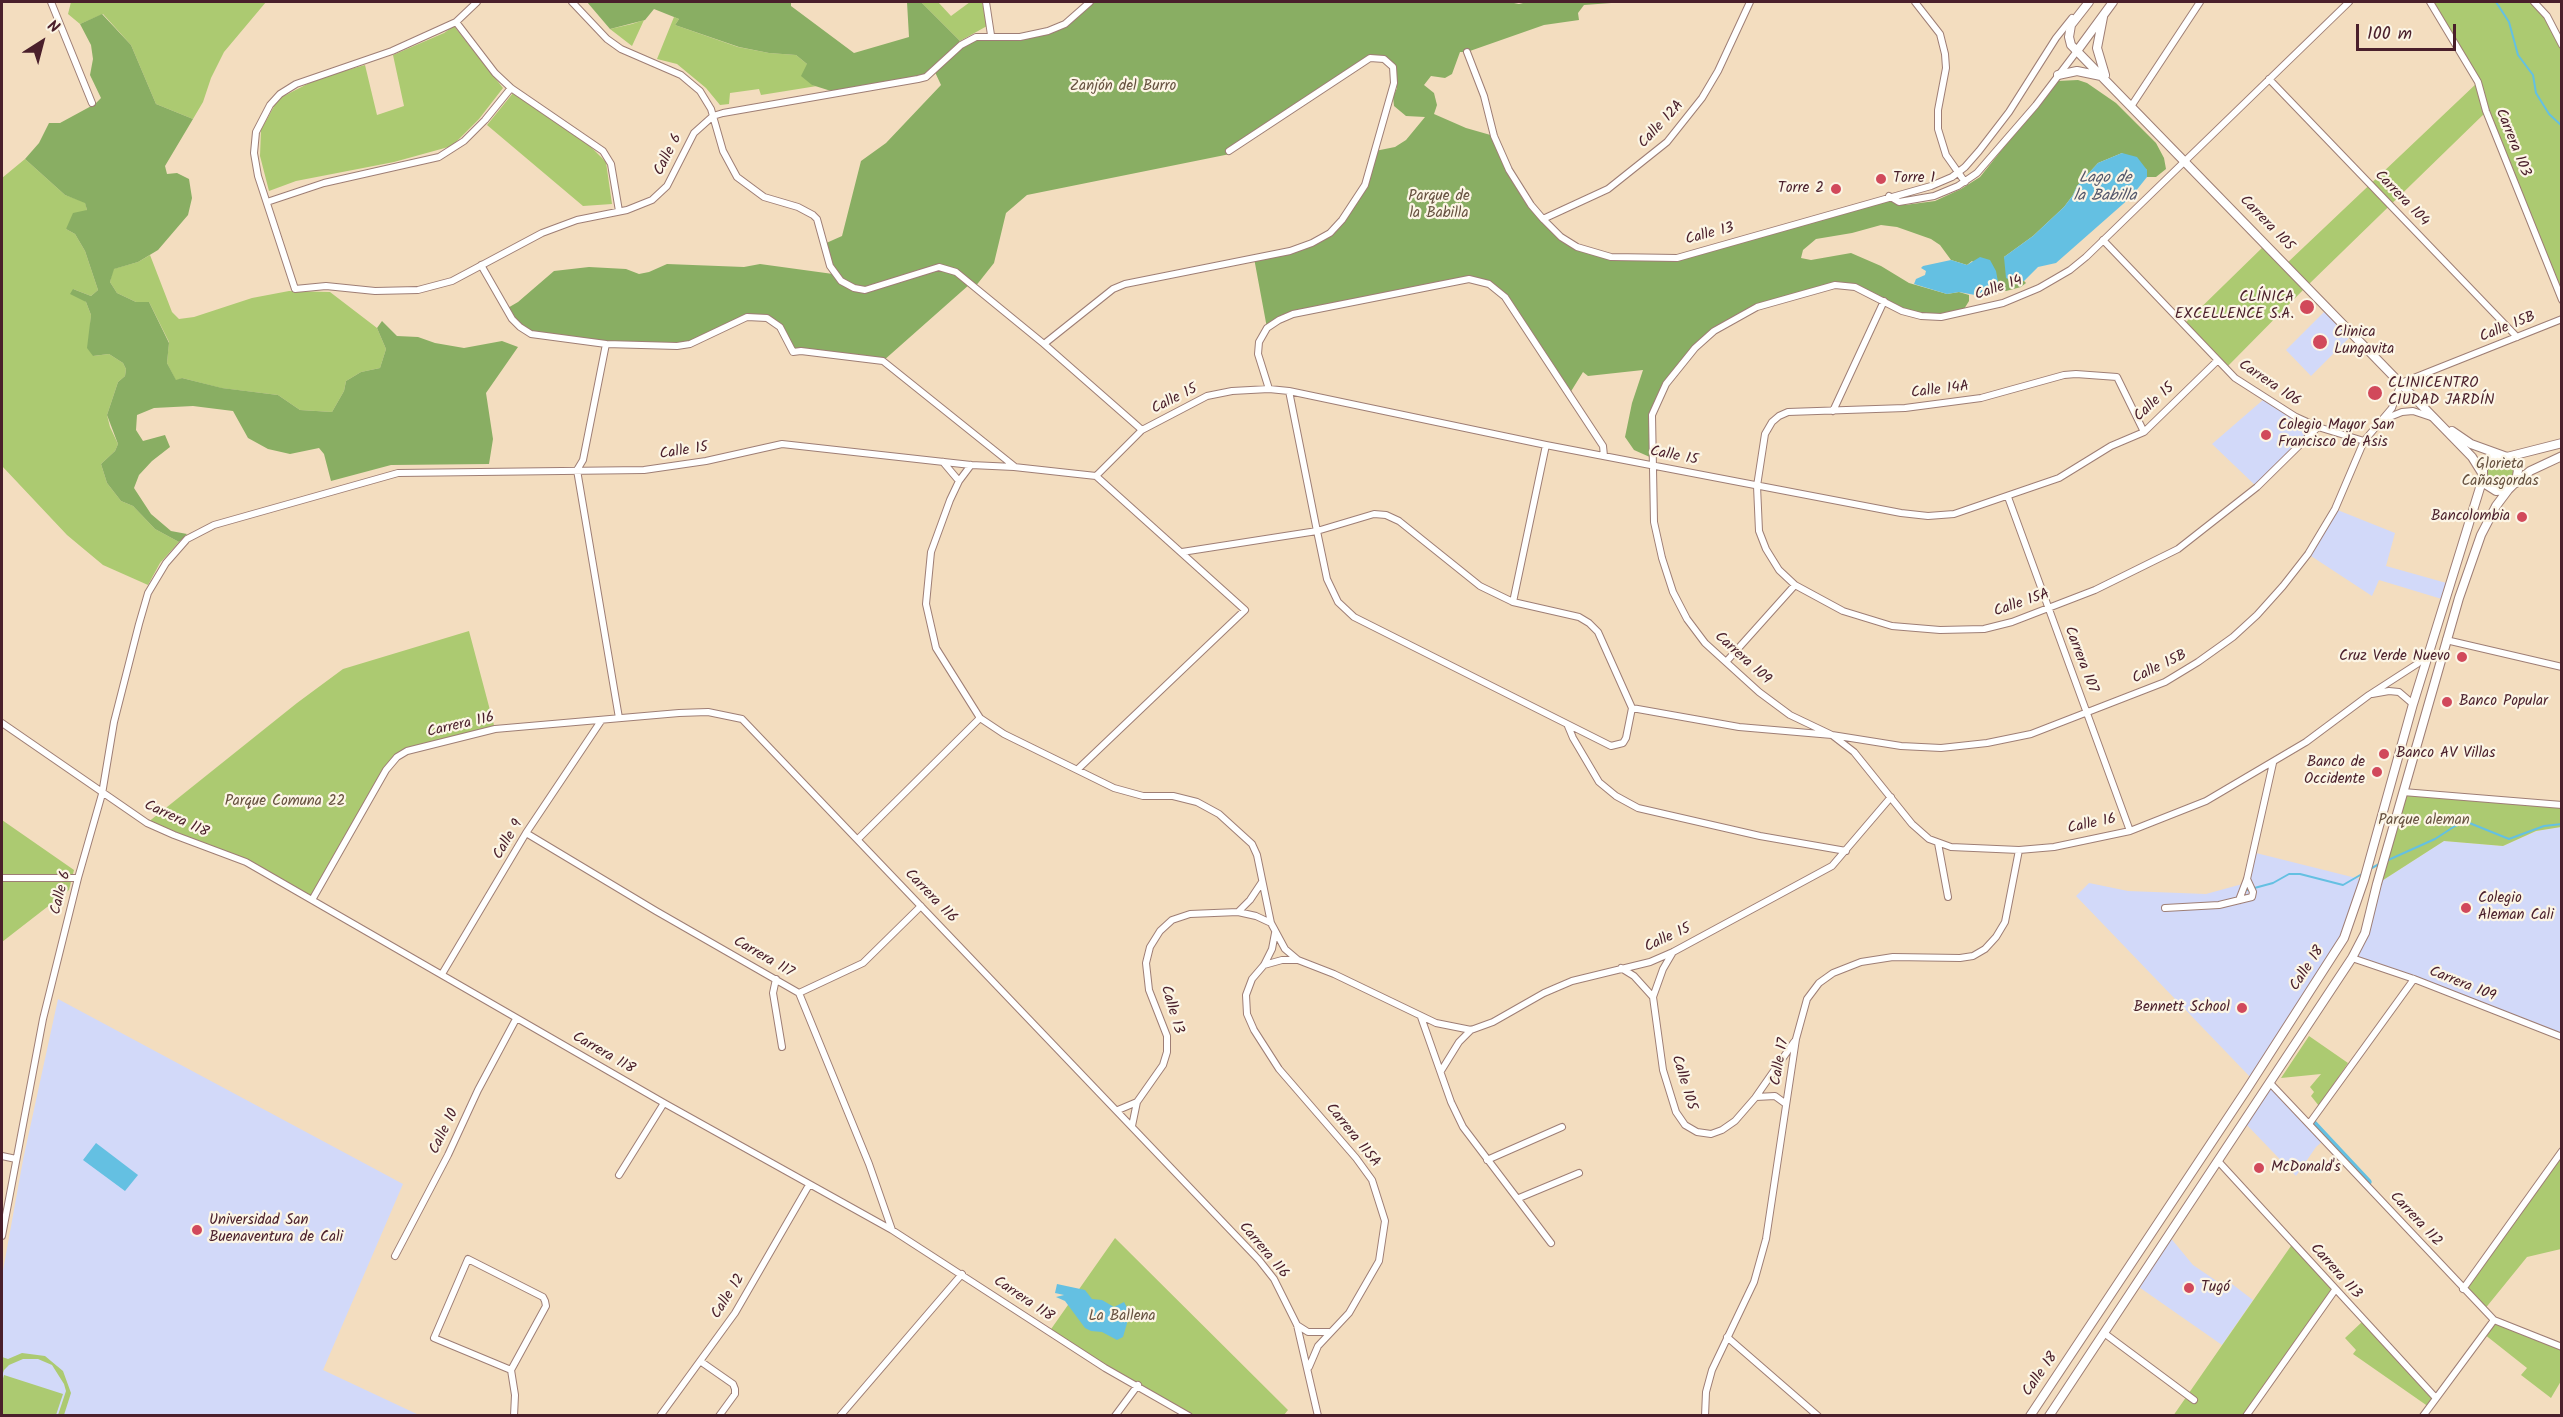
<!DOCTYPE html>
<html>
<head>
<meta charset="utf-8">
<style>
  body { margin:0 }
  #map { position:relative; width:2563px; height:1417px; overflow:hidden; background:#f3ddbf; font-family:Kalam,sans-serif }
  canvas { display:block }
  .frame { position:absolute; inset:0; border:3px solid #4a1f2b; pointer-events:none }
  .north { position:absolute; left:12px; top:12px; width:60px; height:60px; -webkit-text-stroke:4px #fcf5e5; paint-order:stroke; rotate:36deg; font-size:16px; font-weight:700; line-height:24px; text-align:center; color:#4a1f2b }
  .north::after { content:''; display:block; margin:auto; width:21px; height:27px; background:#4a1f2b; clip-path:polygon(50% 0,100% 100%,50% 72%,0 100%) }
  .scale { position:absolute; left:2356px; top:24px; width:100px; height:27px; box-sizing:border-box; border:3px solid #4a1f2b; border-top:0; padding-left:8px; font-size:18px; line-height:21px; white-space:nowrap; color:#4a1f2b; -webkit-text-stroke:4px #fcf5e5; paint-order:stroke }
</style>
</head>
<body>
<div id="map">
<canvas width="2563" height="1417"></canvas>
<div class="frame"></div>
<div class="north">N</div>
<div class="scale">100 m</div>
</div>
<script>
const ctx = document.querySelector('canvas').getContext('2d');
ctx.lineJoin = 'round';
function fillPath(path, color) {
  ctx.fillStyle = color;
  ctx.fill(path, 'evenodd');
}
function toPath(rows) {
  const path = new Path2D();
  for (const r of rows) {
    path.moveTo(r[0], r[1]);
    for (let i = 2; i < r.length; i += 2) path.lineTo(r[i], r[i + 1]);
  }
  return path;
}
function trace(path, color, width, dash) {
  ctx.strokeStyle = color;
  ctx.lineWidth = width;
  ctx.lineCap = dash ? 'butt' : 'round';
  ctx.setLineDash(dash || []);
  ctx.stroke(path);
}
function write(font, color, halo, rows, align = 'center') {
  ctx.font = font + ' Kalam,sans-serif';
  ctx.lineWidth = 4.5;
  ctx.setLineDash([]);
  ctx.textBaseline = 'middle';
  ctx.strokeStyle = halo;
  ctx.fillStyle = color;
  for (const [text, x, y, turn = 0] of rows) {
    ctx.save();
    ctx.translate(x, y);
    ctx.rotate((+turn || 0) * Math.PI / 180);
    ctx.textAlign = isNaN(turn) ? turn : align;
    if (halo) ctx.strokeText(text, 0, 0);
    ctx.fillText(text, 0, 0);
    ctx.restore();
  }
}
fillPath(toPath([
  [2328,308,2353,334,2311,376,2286,350],
  [2264,399,2318,427,2257,487,2212,444],
  [2335,509,2395,533,2386,566,2450,584,2445,600,2379,580,2372,596,2308,554],
  [2561,827,2561,1037,2352,958,2365,933,2377,884,2444,841,2503,846,2537,831],
  [2256,853,2364,880,2349,926,2253,1080,2076,896,2089,883,2128,891,2206,894,2246,883],
  [58,999,403,1184,323,1370,419,1415,2,1416,2,1276,23,1160],
  [2270,1083,2324,1140,2316,1147,2296,1176,2244,1122],
  [2169,1236,2193,1265,2224,1286,2228,1281,2253,1300,2222,1345,2136,1285]
]), '#d2d9f9');
fillPath(toPath([
  [71,2,266,2,224,52,211,78,203,102,193,119,156,104,131,45,103,14,80,24,68,14],
  [921,2,938,2,951,16,970,2,982,2,987,26,960,41],
  [2430,2,2534,2,2547,16,2561,45,2561,300,2486,112,2307,286,2225,369,2183,325,2266,244,2286,264,2477,83],
  [674,17,679,19,675,25,738,47,769,53,796,55,807,64,812,85,817,86,761,95,759,89,730,93,729,104,720,105,706,88,677,64,657,59],
  [644,20,632,46,610,29,632,24],
  [454,26,503,88,479,119,452,146,394,162,296,181,269,191,260,156,261,130,278,99,319,78,365,65,377,115,404,106,393,55,444,33],
  [513,93,588,144,606,162,612,204,583,206,487,125],
  [25,159,65,195,85,202,87,210,66,229,75,234,85,251,98,290,91,296,73,289,86,302,91,315,90,326,93,356,109,354,123,363,126,369,125,376,118,382,107,415,110,427,118,444,115,451,101,464,107,483,121,501,133,506,155,529,179,542,160,563,148,585,103,565,67,535,2,466,2,178],
  [150,255,172,312,179,319,194,317,252,298,289,291,330,292,377,328,386,349,380,368,361,372,346,381,344,391,332,412,300,410,278,395,221,388,182,378,176,381,167,363,169,342,149,302,136,302,117,293,110,282,113,269,138,262],
  [2493,457,2514,462,2516,482,2496,491,2482,473],
  [469,631,495,729,407,751,397,757,312,900,246,862,147,823,297,703,343,669],
  [2403,792,2561,805,2561,827,2536,831,2503,846,2444,841,2377,884],
  [2,820,74,870,69,890,2,942],
  [2309,1036,2348,1063,2319,1106,2311,1096,2314,1092,2310,1087,2321,1074,2281,1078],
  [2561,1151,2561,1249,2527,1257,2484,1310,2463,1289],
  [1115,1238,1288,1410,1284,1415,1189,1415,1049,1332],
  [2293,1243,2335,1290,2246,1415,2173,1416],
  [2494,1320,2561,1347,2561,1381,2551,1398,2521,1375,2527,1368,2484,1334],
  [2363,1321,2435,1397,2429,1407,2353,1354,2356,1350,2345,1338],
  [22,1353,45,1356,63,1371,71,1393,64,1415,58,1415,66,1391,64,1384,52,1365,38,1359,23,1359,9,1365,4,1370,2,1376,2,1357,8,1359],
  [4,1375,63,1394,56,1415,2,1415,2,1382]
]), '#acca71');
fillPath(toPath([
  [587,2,791,2,791,6,854,53,909,37,907,2,921,2,960,41,923,75,831,91,812,85,801,76,807,64,796,55,769,53,739,47,675,25,679,19,654,9,645,20,610,29],
  [1090,2,1509,2,1519,4,1527,2,1625,2,1584,5,1578,13,1579,20,1544,25,1467,52,1460,52,1452,74,1445,78,1431,76,1424,85,1434,93,1437,105,1434,114,1466,128,1494,136,1509,170,1543,219,1577,247,1611,257,1677,258,1889,196,1905,205,1935,201,1961,189,1980,177,2057,81,2078,80,2087,83,2116,103,2156,143,2164,158,2166,169,2156,177,2147,177,2147,170,2122,153,2098,163,2077,186,2073,195,2064,207,2033,236,2004,257,2014,282,2024,281,2026,283,2021,287,2006,291,1997,286,1998,282,1972,261,1967,265,1951,260,1940,245,1931,239,1897,227,1881,225,1852,233,1816,239,1803,250,1801,258,1811,260,1851,253,1881,266,1909,283,1947,294,1959,292,1969,295,1969,301,1961,314,1921,316,1855,287,1835,285,1757,307,1714,331,1666,384,1652,415,1652,458,1634,450,1625,437,1632,403,1643,370,1588,376,1583,372,1570,393,1505,297,1489,284,1468,279,1293,314,1267,328,1254,258,1290,251,1330,233,1365,185,1375,151,1395,147,1406,140,1425,117,1406,116,1394,106,1393,97,1397,88,1394,83,1393,67,1384,59,1370,58,1229,151,1230,154,1027,195,1006,213,994,263,975,287,970,284,883,361,793,352,780,327,767,318,747,317,690,344,606,344,531,334,520,327,506,309,518,302,554,271,589,267,626,269,639,274,649,272,667,264,744,267,760,264,833,274,824,244,842,236,861,161,886,143,941,85,934,70,976,37,1020,37,1065,24],
  [102,14,131,45,156,104,193,119,165,166,167,174,177,173,189,179,192,198,188,215,158,250,138,262,114,269,110,282,117,293,136,302,149,302,169,343,167,363,176,380,182,378,222,388,278,395,300,410,332,412,344,391,346,381,361,372,380,368,386,349,377,328,382,321,397,336,418,337,435,343,464,348,502,341,518,347,486,393,493,439,489,464,391,465,331,481,324,454,319,448,290,454,268,449,248,438,233,411,193,406,154,408,137,415,136,430,143,441,165,435,170,447,152,461,139,475,134,488,151,514,171,531,187,534,179,542,155,529,133,506,121,501,107,483,101,464,115,451,118,444,107,415,118,382,125,376,126,369,123,363,109,354,93,356,87,348,91,315,86,302,70,294,73,289,91,296,98,290,85,251,75,234,66,229,73,213,87,210,85,203,65,195,25,159,39,143,49,123,60,123,95,104,101,98,90,75,93,59,91,45,80,24]
]), '#89ae63');
fillPath(toPath([
  [2122,153,2137,157,2147,170,2147,177,2131,197,2056,263,2038,267,2024,281,2014,282,2006,278,2004,257,2033,236,2064,207,2073,195,2077,186,2098,163],
  [1980,257,1990,260,1996,271,1998,282,1992,291,1975,295,1959,292,1947,294,1914,284,1916,279,1925,275,1926,271,1921,268,1923,266,1951,260,1967,265],
  [96,1143,138,1175,125,1191,83,1160],
  [1057,1284,1085,1290,1092,1299,1102,1300,1114,1307,1124,1302,1130,1313,1123,1337,1117,1340,1102,1332,1091,1331,1085,1328,1065,1301,1056,1297,1064,1295,1055,1293]
]), '#64c0e2');
trace(toPath([
  [2496,2,2509,22,2518,55,2533,75,2536,93,2549,114,2562,126],
  [2386,861,2435,839,2455,826,2467,822,2509,839,2544,826,2562,824],
  [2370,869,2381,863],
  [2247,890,2273,883,2289,874,2300,874,2343,885,2362,874]
]), '#64c0e2', 2);
trace(toPath([
  [2311,1121,2368,1182]
]), '#64c0e2', 7);
const minor = toPath([
  [51,2,92,103],
  [477,2,456,22,392,51,296,84,280,94,270,105,256,132,254,153,258,176,295,289,326,286,375,291,418,290,452,281,542,233,577,220,627,210,652,200,667,186,694,133,713,116,723,113,918,79,926,77,961,45,976,37,1020,37,1048,31,1065,24,1090,2],
  [572,2,607,39,621,49,681,75,700,91,711,109,723,151,737,177,764,197,798,207,813,215,817,219,830,266,841,281,854,288,865,290,939,267,956,272,1044,344,1142,430],
  [986,2,991,35],
  [1915,2,1940,34,1945,54,1946,68,1938,110,1938,129,1946,155,1965,182],
  [2349,2,2086,257,2070,270,2039,288,2003,303,1941,317,1921,316,1902,311,1855,287,1835,285,1757,307,1714,331,1695,348,1666,384,1652,415,1654,522,1662,558,1673,592,1687,619,1705,643,1759,692,1790,715,1832,735,1854,752,1912,824,1929,839,1951,847,2019,850,2054,847,2130,831,2206,801,2306,742,2369,695,2417,664,2428,654],
  [2430,2,2478,82,2486,111,2562,300],
  [2534,2,2547,16,2562,45],
  [456,22,495,73,511,88,603,151,611,164,619,211],
  [1467,52,1484,96,1494,136,1509,170,1531,205,1543,219,1561,237,1577,247,1611,257,1677,258,1931,186,1952,177,1965,167,1979,151,2009,112,2056,38,2072,18],
  [2269,79,2517,337],
  [2132,105,2200,2],
  [1889,196,1899,202,1934,196,1958,186,1977,173,2036,105,2077,51],
  [267,202,324,183,439,157,464,141,485,120,511,88],
  [1543,219,1608,189,1667,142,1702,98,1718,71,1750,2],
  [2103,240,2235,378,2296,417,2318,427,2364,441],
  [481,265,512,319,520,327,531,334,606,344,677,346,690,344,747,317,767,318,780,327,793,352,801,351,883,361,1014,466],
  [1044,344,1113,289,1125,284,1290,251,1312,243,1330,233,1342,220,1365,185,1394,83,1393,67,1384,59,1370,58,1229,151],
  [1269,389,1258,354,1259,342,1267,328,1279,320,1293,314,1469,279,1489,284,1505,297,1603,446,1604,456],
  [1833,411,1884,301],
  [2387,418,2402,412,2413,411,2431,417],
  [2144,432,2117,377,2076,374,2064,375,1981,398,1905,408,1788,412,1779,416,1772,422,1765,434,1757,486,1759,531,1766,549,1779,570,1795,585,1843,611,1892,626,1940,630,1984,629,2012,622,2095,590,2178,549,2257,487,2318,427],
  [943,462,959,481],
  [971,465,959,481,950,500,931,552,926,604,936,648,980,718,1004,734,1114,788,1143,796,1173,796,1197,802,1219,814,1252,844,1257,855,1271,923,1285,949,1298,960,1334,974,1436,1023,1471,1030,1493,1022,1544,993,1572,981,1650,962,1673,952,1832,866,1891,797],
  [577,470,619,718],
  [577,470,583,460,606,344],
  [1096,476,1142,430,1207,396,1232,391,1269,389,1289,391,1546,445,1901,513,1928,516,1954,514,2059,478,2111,446,2144,432,2217,361],
  [2008,497,2130,831],
  [1182,552,1317,531,1374,514,1386,515,1399,521,1480,586,1513,602,1579,617,1589,623,1598,632,1632,708,1626,738,1623,743,1611,746,1354,617,1338,602,1327,579,1317,531,1289,391],
  [1513,602,1546,445],
  [2446,640,2562,667],
  [1726,662,1795,585],
  [2372,694,2389,691,2399,692,2413,704],
  [1632,708,1739,727,1832,735,1901,746,1941,748,1987,743,2031,734,2165,682,2198,662,2233,637,2257,615,2283,586,2308,554,2335,509,2364,441,2392,408,2401,383,2562,319],
  [2,723,147,823,174,835,246,862,664,1103,892,1230,1105,1368,1189,1416],
  [1568,726,1573,738,1599,782,1616,796,1638,808,1760,836,1846,851],
  [1078,769,1245,610,1096,476],
  [2403,792,2562,805],
  [526,833,656,911,799,993,869,1164,892,1230],
  [858,839,980,718],
  [1938,843,1948,897],
  [2,878,78,878],
  [312,900,386,770,397,757,407,751,495,729,679,713,708,712,742,719,1259,1260,1274,1279,1297,1325,1318,1416],
  [2239,900,2247,879,2273,763],
  [2165,908,2219,905,2252,897,2253,892,2247,879],
  [1238,912,1250,900,1262,882],
  [1275,933,1272,949,1264,965,1252,979,1246,995,1247,1014,1254,1030,1279,1069,1356,1158,1372,1180,1385,1221,1379,1261,1349,1313,1318,1346,1309,1367],
  [1673,952,1663,969,1653,997,1663,1070,1676,1112,1685,1125,1697,1132,1711,1134,1722,1130,1735,1121,1755,1098,1794,1042],
  [2352,958,2414,979,2562,1037],
  [1264,965,1282,960,1298,960],
  [1621,968,1634,976,1653,997],
  [442,974,526,833,601,721],
  [776,979,773,993,782,1047],
  [799,993,863,963,921,906],
  [1421,1017,1451,1102,1463,1127,1551,1243],
  [1441,1071,1459,1042,1471,1030],
  [2270,1083,2494,1320,2562,1347],
  [1756,1097,1775,1096,1786,1104],
  [1118,1110,1137,1102],
  [2309,1124,2414,979],
  [1132,1126,1137,1102,1163,1065,1167,1052,1167,1036,1149,990,1146,963,1150,947,1160,931,1172,920,1190,914,1238,912,1256,916,1271,923],
  [2,1156,16,1159],
  [1487,1160,1562,1127],
  [2218,1161,2435,1397],
  [619,1175,664,1103],
  [1519,1198,1579,1173],
  [2,1236,43,1019,78,878,102,794,114,722,139,624,148,593,166,563,187,539,214,525,398,473,644,470,706,461,782,444,971,465,1014,467,1096,476],
  [395,1256,448,1155,478,1090,516,1019],
  [2463,1289,2562,1151],
  [1297,1325,1308,1332,1329,1332],
  [2104,1333,2194,1400],
  [1727,1337,1818,1416],
  [700,1361,733,1384,735,1389,735,1394,719,1416],
  [511,1370,434,1338,468,1259,543,1297,545,1301,546,1306,511,1370,515,1395,514,1416],
  [660,1416,735,1313,809,1185],
  [840,1416,962,1274],
  [1115,1416,1138,1385],
  [1705,1416,1706,1392,1712,1370,1754,1282,1766,1239,1796,1039,1807,999,1819,983,1833,973,1861,962,1893,957,1960,958,1973,956,1985,949,1996,937,2005,922,2019,850],
  [2246,1416,2335,1290],
  [2423,1416,2494,1320]
]);
const secondary = toPath([
  [2089,2,2071,25,2069,37,2071,45,2472,457,2482,473],
  [2103,17,2097,48,2105,75],
  [2077,51,2113,2],
  [2058,75,2077,71,2101,76],
  [2452,431,2471,444,2507,457,2514,462,2518,470,2516,482,2508,490,2496,491,2485,484,2483,478,2483,468,2493,457,2502,456],
  [2507,457,2562,443],
  [2516,483,2530,471,2562,456],
  [2030,1416,2247,1089,2344,938,2364,880,2413,704,2483,478],
  [2049,1416,2352,958,2365,933,2377,884,2459,598,2481,535,2496,506,2508,490]
]);
trace(minor, '#9e7e75', 8);
trace(secondary, '#9e7e75', 10);
trace(minor, '#fff', 6);
trace(secondary, '#fff', 8);
for (const [x, y, r, color] of [
  [1881,179,6,"#d1495b"],
  [1836,189,6,"#d1495b"],
  [2307,307,8,"#d1495b"],
  [2320,342,8,"#d1495b"],
  [2375,393,8,"#d1495b"],
  [2266,435,6,"#d1495b"],
  [2522,517,6,"#d1495b"],
  [2462,657,6,"#d1495b"],
  [2447,702,6,"#d1495b"],
  [2384,754,6,"#d1495b"],
  [2377,772,6,"#d1495b"],
  [2466,908,6,"#d1495b"],
  [2242,1008,6,"#d1495b"],
  [2259,1168,6,"#d1495b"],
  [197,1230,6,"#d1495b"],
  [2189,1288,6,"#d1495b"]
]) {
  const dot = new Path2D();
  dot.arc(x, y, r, 0, 2 * Math.PI);
  ctx.fillStyle = color;
  ctx.fill(dot);
  trace(dot, '#fcf5e5', 2);
}
write('15px', '#675240', '#fcf5e5', [
  ["Zanjón del Burro",1123,87],
  ["Parque de",1439,197],
  ["la Babilla",1439,214],
  ["Glorieta",2500,465],
  ["Cañasgordas",2500,482],
  ["Parque Comuna 22",285,802],
  ["Parque aleman",2424,821],
  ["La Ballena",1122,1317]
]);
write('15px', '#4a1f2b', '#fcf5e5', [
  ["Calle 12A",1662,125,-47],
  ["Carrera 103",2512,143,68],
  ["Calle 6",669,155,-63],
  ["Carrera 104",2401,199,46],
  ["Carrera 105",2266,224,46],
  ["Calle 13",1710,235,-15],
  ["Calle 14",1999,289,-19],
  ["Calle 15B",2508,328,-22],
  ["Carrera 106",2269,384,34],
  ["Calle 14A",1940,391,-7],
  ["Calle 15",1175,400,-27],
  ["Calle 15",2155,403,-43],
  ["Calle 15",684,452,-9],
  ["Calle 15",1674,457,11],
  ["Calle 15A",2022,604,-19],
  ["Carrera 109",1742,659,42],
  ["Carrera 107",2080,660,69],
  ["Calle 15B",2160,668,-26],
  ["Carrera 116",461,726,-13],
  ["Carrera 118",176,820,25],
  ["Calle 16",2092,825,-12],
  ["Calle 9",509,840,-59],
  ["Calle 6",62,893,-76],
  ["Carrera 116",930,897,46],
  ["Calle 15",1668,939,-25],
  ["Carrera 117",763,958,30],
  ["Calle 18",2308,969,-57],
  ["Carrera 109",2462,985,22],
  ["Calle 13",1171,1010,73],
  ["Carrera 118",603,1054,30],
  ["Calle 17",1781,1062,-80],
  ["Calle 105",1683,1083,73],
  ["Calle 10",445,1132,-64],
  ["Carrera 115A",1352,1136,51],
  ["Carrera 112",2415,1220,47],
  ["Carrera 116",1263,1251,50],
  ["Carrera 113",2335,1272,48],
  ["Calle 12",729,1297,-58],
  ["Carrera 118",1023,1300,34],
  ["Calle 18",2041,1375,-55]
]);
write('15px', '#4a1f2b', '#fcf5e5', [
  ["Torre 1",1893,179],
  ["Torre 2",1824,189,"right"],
  ["CLÍNICA",2294,298,"right"],
  ["EXCELLENCE S.A.",2294,315,"right"],
  ["Clinica",2334,333],
  ["Lungavita",2334,350],
  ["CLINICENTRO",2388,384],
  ["CIUDAD JARDÍN",2388,401],
  ["Colegio Mayor San",2278,426],
  ["Francisco de Asis",2278,443],
  ["Bancolombia",2510,517,"right"],
  ["Cruz Verde Nuevo",2450,657,"right"],
  ["Banco Popular",2459,702],
  ["Banco AV Villas",2396,754],
  ["Banco de",2365,763,"right"],
  ["Occidente",2365,780,"right"],
  ["Colegio",2478,899],
  ["Aleman Cali",2478,916],
  ["Bennett School",2230,1008,"right"],
  ["McDonald's",2271,1168],
  ["Universidad San",209,1221],
  ["Buenaventura de Cali",209,1238],
  ["Tugó",2201,1288]
], 'left');
write('italic 16px', '#53576b', '#fcf5e5', [
  ["Lago de",2105,179],
  ["la Babilla",2105,197]
]);
</script>
</body>
</html>
